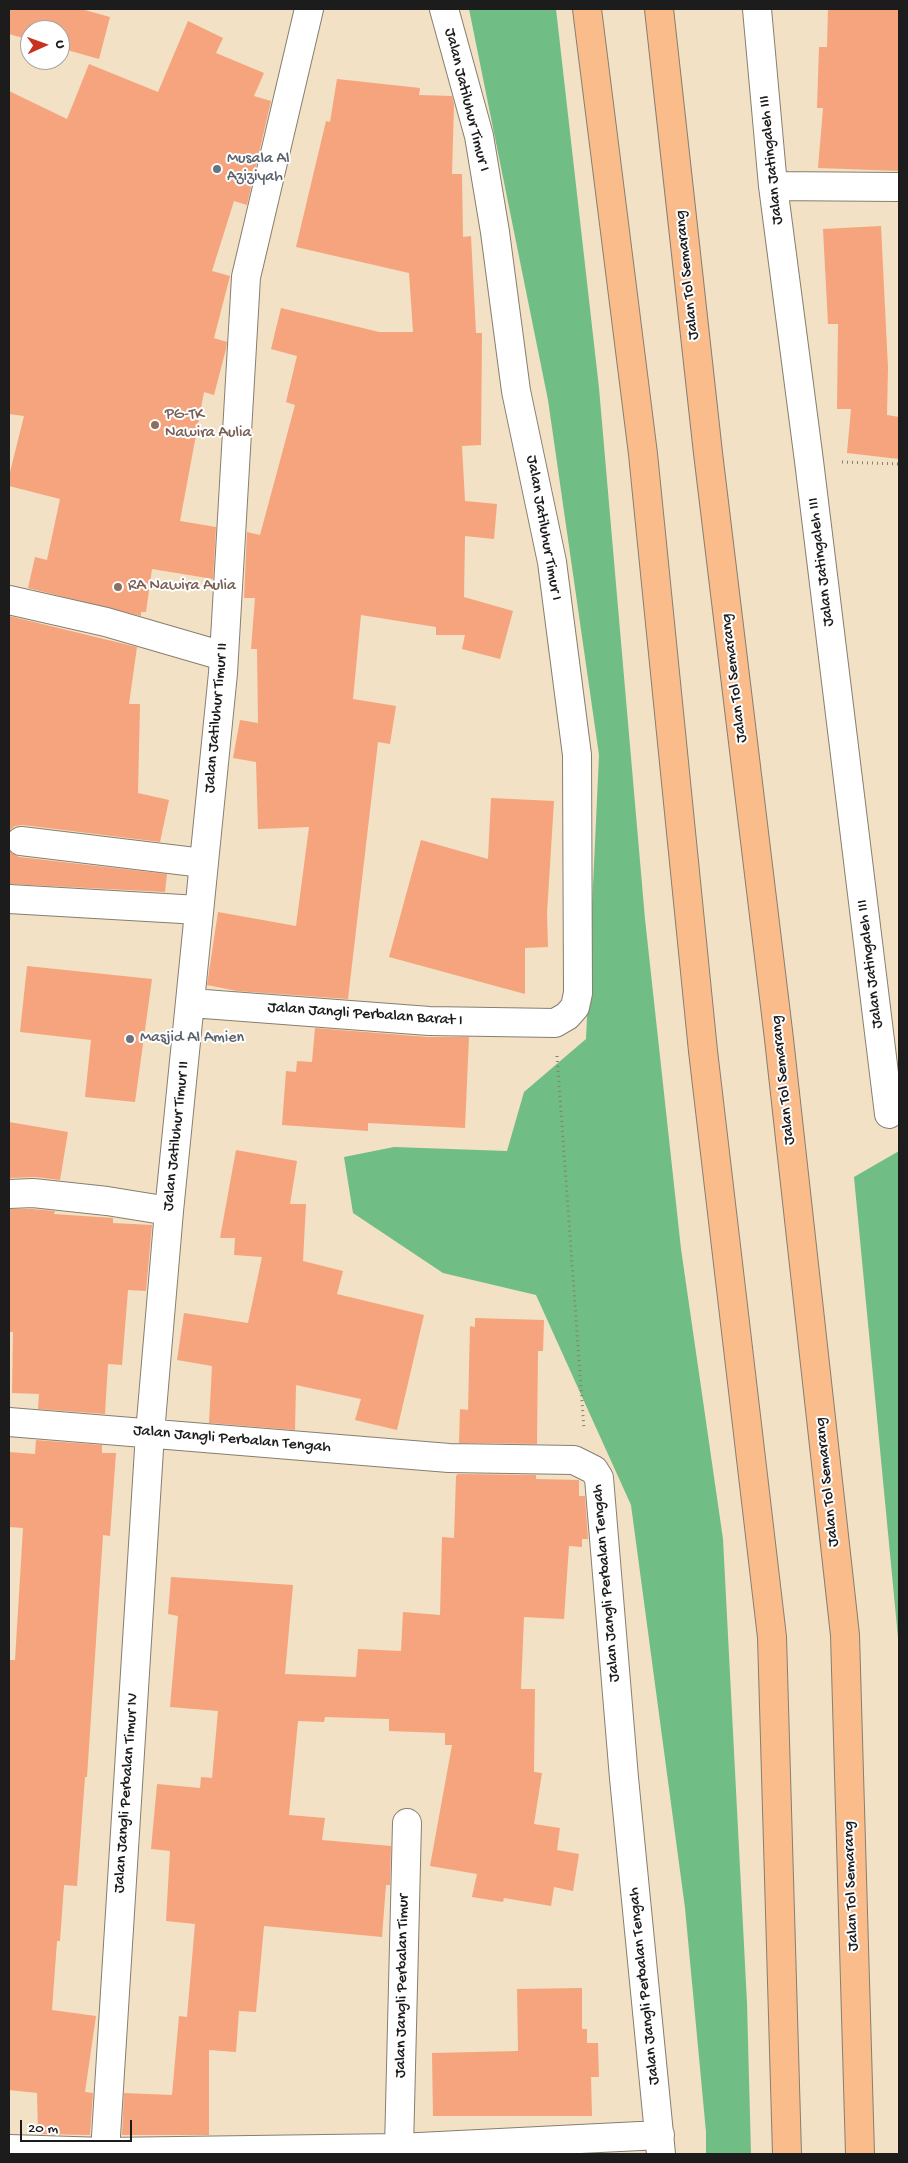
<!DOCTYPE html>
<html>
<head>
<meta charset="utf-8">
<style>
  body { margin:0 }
  #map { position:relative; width:908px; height:2163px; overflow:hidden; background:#f2e1c4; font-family:"Gochi Hand",sans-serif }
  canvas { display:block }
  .frame { position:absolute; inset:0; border:10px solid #1c1c1c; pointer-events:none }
  .north { position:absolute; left:20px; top:20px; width:50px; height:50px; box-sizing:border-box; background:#fff; border:1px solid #a4a4a4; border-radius:50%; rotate:88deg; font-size:14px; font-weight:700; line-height:20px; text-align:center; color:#1c1c1c }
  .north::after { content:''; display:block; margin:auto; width:18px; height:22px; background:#c8321e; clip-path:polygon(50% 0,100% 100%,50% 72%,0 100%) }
  .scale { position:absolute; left:20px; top:2120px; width:112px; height:22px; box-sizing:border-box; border:2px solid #1c1c1c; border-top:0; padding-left:6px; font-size:15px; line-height:18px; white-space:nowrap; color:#1c1c1c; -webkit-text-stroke:4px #fff; paint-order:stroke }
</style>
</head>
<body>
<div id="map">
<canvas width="908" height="2163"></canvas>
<div class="frame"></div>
<div class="north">U</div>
<div class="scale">20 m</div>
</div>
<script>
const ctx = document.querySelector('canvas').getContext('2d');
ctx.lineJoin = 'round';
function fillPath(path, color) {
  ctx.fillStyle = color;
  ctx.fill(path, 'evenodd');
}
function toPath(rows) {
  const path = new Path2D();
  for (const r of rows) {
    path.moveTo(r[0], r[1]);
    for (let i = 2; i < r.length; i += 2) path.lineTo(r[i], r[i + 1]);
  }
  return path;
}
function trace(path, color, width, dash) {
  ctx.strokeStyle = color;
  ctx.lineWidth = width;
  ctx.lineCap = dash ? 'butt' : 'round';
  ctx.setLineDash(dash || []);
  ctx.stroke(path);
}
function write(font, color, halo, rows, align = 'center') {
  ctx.font = font + ' "Gochi Hand",sans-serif';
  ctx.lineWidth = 4;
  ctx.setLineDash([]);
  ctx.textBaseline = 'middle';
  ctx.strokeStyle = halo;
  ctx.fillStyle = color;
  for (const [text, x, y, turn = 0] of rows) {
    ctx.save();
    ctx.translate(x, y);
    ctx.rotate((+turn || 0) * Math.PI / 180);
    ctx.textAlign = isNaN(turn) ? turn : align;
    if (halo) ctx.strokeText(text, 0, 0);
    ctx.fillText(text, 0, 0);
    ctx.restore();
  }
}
fillPath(toPath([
  [469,9,556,9,599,388,645,919,681,1249,723,1539,747,2003,751,2154,706,2154,706,2132,685,1908,631,1505,536,1295,443,1273,353,1213,344,1157,394,1147,507,1151,524,1092,586,1039,599,755,548,400],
  [899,1151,899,1648,854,1177]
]), '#70bd86');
fillPath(toPath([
  [9,9,81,9,110,17,99,59,60,48,60,30,30,30,30,40,9,34],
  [828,9,899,9,899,171,818,168,823,108,817,108,819,47,827,47],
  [188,21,223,38,216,53,264,73,254,96,271,101,247,205,234,201,212,271,230,276,214,338,227,342,226,349,214,395,204,392,180,521,216,527,213,579,152,569,146,612,141,612,141,616,28,588,35,557,47,560,60,499,9,486,9,476,24,416,9,414,9,91,67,119,89,64,158,92],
  [337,79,420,88,419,95,452,96,454,104,452,174,462,174,463,237,471,236,476,333,482,333,481,445,462,446,465,501,497,504,494,539,465,536,464,597,513,611,500,659,462,649,465,635,436,635,436,627,361,615,353,699,396,706,390,744,378,742,348,999,237,991,207,985,218,912,296,926,309,827,258,829,256,762,233,758,240,720,258,723,257,649,251,649,255,598,244,598,247,532,260,535,295,405,286,402,297,356,271,349,281,308,379,332,413,332,409,273,296,247,326,121,330,122],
  [881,226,888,368,887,415,899,417,899,459,847,453,851,409,837,409,838,324,828,324,823,229],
  [9,616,137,647,129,704,140,704,138,793,169,800,160,842,23,825,15,826,9,831],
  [491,798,554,801,547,913,548,947,525,948,525,994,389,957,421,840,488,859],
  [9,850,19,857,167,874,165,892,9,884],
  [27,966,152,979,135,1102,85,1097,91,1040,20,1032],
  [315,1028,428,1037,469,1037,465,1128,368,1123,368,1131,282,1125,286,1071,296,1072,297,1061,312,1062],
  [9,1122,68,1132,60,1180,35,1177,9,1178],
  [236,1150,297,1161,290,1204,306,1204,303,1261,343,1271,337,1294,424,1315,397,1430,355,1420,361,1399,296,1385,295,1430,209,1423,212,1366,177,1360,184,1313,248,1323,262,1257,234,1255,235,1238,220,1238],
  [9,1209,32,1209,55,1211,54,1214,113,1218,113,1223,152,1225,146,1291,128,1290,122,1365,108,1364,105,1414,38,1409,39,1394,12,1393,13,1332,9,1332],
  [475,1318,544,1320,543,1351,538,1351,537,1444,459,1443,460,1409,468,1410,470,1326,475,1327],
  [36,1440,102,1445,102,1453,116,1453,110,1536,103,1535,87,1777,85,1777,77,1886,64,1885,60,1941,57,1941,52,2010,96,2016,85,2092,93,2093,90,2135,38,2134,37,2093,9,2090,9,1660,15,1660,23,1528,9,1527,9,1452,35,1454],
  [458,1474,536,1475,536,1479,579,1480,579,1496,585,1496,588,1539,582,1539,582,1547,569,1546,564,1619,524,1617,521,1689,535,1689,534,1772,542,1773,534,1824,560,1828,557,1850,579,1854,573,1891,554,1887,551,1906,504,1898,503,1902,472,1897,477,1874,430,1866,452,1745,445,1745,445,1733,389,1731,389,1719,325,1717,324,1722,298,1721,289,1815,325,1818,322,1840,391,1846,390,1885,386,1885,382,1937,264,1926,256,2012,239,2011,236,2052,209,2050,209,2135,122,2135,124,2093,172,2095,179,2016,187,2017,195,1924,166,1921,170,1851,151,1849,157,1784,200,1788,201,1777,212,1778,218,1711,170,1707,178,1616,168,1614,171,1577,293,1585,285,1674,356,1677,358,1649,401,1651,403,1612,440,1615,442,1537,454,1538,456,1476],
  [582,1988,582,2029,587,2029,587,2043,598,2043,599,2077,591,2077,592,2116,433,2116,432,2053,518,2051,517,1989]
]), '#f5a47e');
const minor = toPath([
  [757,9,773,186,809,461,889,1114],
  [773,186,899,187],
  [9,600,106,622,223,656],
  [21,841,203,863],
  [9,899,199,910],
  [191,1003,429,1021,555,1023,567,1016,575,1007,578,993,577,755,552,562,516,391,495,232,479,136,444,9],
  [9,1194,33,1193,107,1201,169,1211],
  [9,1422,449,1458,574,1460,594,1470,599,1478,624,1778,661,2154],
  [399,2148,407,1823],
  [9,2149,105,2152,399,2148,660,2135],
  [105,2152,150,1433,169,1211,223,673,246,277,309,9]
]);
const motorway = toPath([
  [587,9,643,454,703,1051,772,1637,787,2154],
  [659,9,708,453,779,1039,845,1635,860,2154]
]);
trace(minor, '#877e70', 30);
trace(motorway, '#877e70', 30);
trace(toPath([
  [842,462,899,464],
  [557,1056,584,1429]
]), '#877e70', 3, [1, 4]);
trace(minor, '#fff', 28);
trace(motorway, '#f9bc8a', 28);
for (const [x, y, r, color] of [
  [217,169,5,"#6b7280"],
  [155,425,5,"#8d6e63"],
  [118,587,5,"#8d6e63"],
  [130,1039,5,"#6b7280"]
]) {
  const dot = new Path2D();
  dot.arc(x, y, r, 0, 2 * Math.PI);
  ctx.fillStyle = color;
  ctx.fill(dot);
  trace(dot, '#fff', 2);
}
write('16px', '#1c1c1c', '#fff', [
  ["Jalan Jatiluhur Timur I",466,100,76],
  ["Jalan Jatingaleh III",772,160,-96],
  ["Jalan Tol Semarang",688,275,-96],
  ["Jalan Jatiluhur Timur I",543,528,80],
  ["Jalan Jatingaleh III",822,562,-97],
  ["Jalan Tol Semarang",735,678,-97],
  ["Jalan Jatiluhur Timur II",217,718,-85],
  ["Jalan Jatingaleh III",871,964,-97],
  ["Jalan Jangli Perbalan Barat I",365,1015,4],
  ["Jalan Tol Semarang",784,1080,-96],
  ["Jalan Jatiluhur Timur II",177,1136,-84],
  ["Jalan Jangli Perbalan Tengah",232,1440,5],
  ["Jalan Tol Semarang",828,1482,-96],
  ["Jalan Jangli Perbalan Tengah",607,1583,-95],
  ["Jalan Jangli Perbalan Timur IV",127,1793,-86],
  ["Jalan Tol Semarang",852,1886,-92],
  ["Jalan Jangli Perbalan Timur",403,1986,-89],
  ["Jalan Jangli Perbalan Tengah",645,1986,-96]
]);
write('16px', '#5b616d', '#fff', [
  ["Musala Al",227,160],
  ["Aziziyah",227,178],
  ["Masjid Al Amien",140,1039]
], 'left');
write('16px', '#785e54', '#fff', [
  ["PG-TK",165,416],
  ["Nawira Aulia",165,434],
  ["RA Nawira Aulia",128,587]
], 'left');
</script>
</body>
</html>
